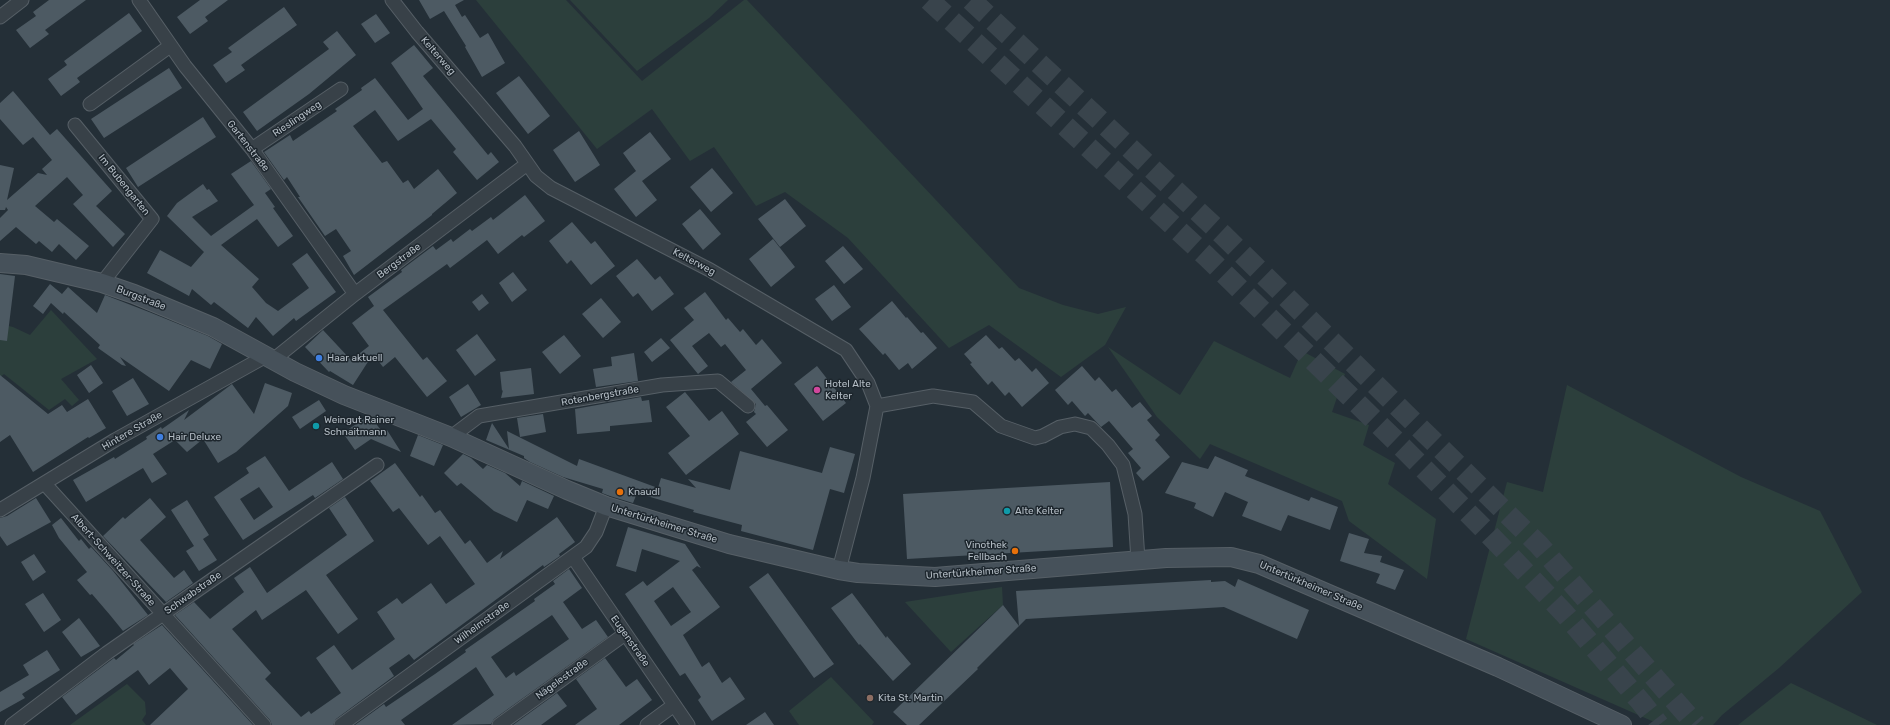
<!DOCTYPE html>
<html>
<head>
<meta charset="utf-8">
<style>
  body { margin:0 }
  canvas { display:block; background:#242f37 }
</style>
</head>
<body>
<canvas width="1890" height="725"></canvas>
<script>
const ctx = document.querySelector('canvas').getContext('2d');
ctx.lineJoin = 'round';
function fillPath(path, color) {
  ctx.fillStyle = color;
  ctx.fill(path, 'evenodd');
}
function toPath(rows) {
  const path = new Path2D();
  for (const r of rows) {
    path.moveTo(r[0], r[1]);
    for (let i = 2; i < r.length; i += 2) path.lineTo(r[i], r[i + 1]);
  }
  return path;
}
function trace(path, color, width, dash) {
  ctx.strokeStyle = color;
  ctx.lineWidth = width;
  ctx.lineCap = dash ? 'butt' : 'round';
  ctx.setLineDash(dash || []);
  ctx.stroke(path);
}
function write(font, color, halo, rows, align = 'center') {
  ctx.font = font + ' Rubik,sans-serif';
  ctx.lineWidth = 3;
  ctx.setLineDash([]);
  ctx.textBaseline = 'middle';
  ctx.strokeStyle = halo;
  ctx.fillStyle = color;
  for (const [text, x, y, turn = 0] of rows) {
    ctx.save();
    ctx.translate(x, y);
    ctx.rotate((+turn || 0) * Math.PI / 180);
    ctx.textAlign = isNaN(turn) ? turn : align;
    if (halo) ctx.strokeText(text, 0, 0);
    ctx.fillText(text, 0, 0);
    ctx.restore();
  }
}
fillPath(toPath([
  [476,0,566,0,642,81,744,0,747,0,1019,288,1063,305,1098,314,1126,307,1105,345,1061,377,989,325,949,348,848,238,785,192,756,206,714,147,690,161,652,109,597,149],
  [570,0,728,0,709,18,637,71],
  [51,310,97,359,61,379,79,400,72,406,65,399,49,410,4,374,0,377,0,324,13,327,30,335],
  [1214,341,1290,378,1302,351,1345,374,1332,412,1369,425,1363,445,1395,463,1388,484,1436,519,1427,579,1349,521,1342,501,1210,444,1200,459,1157,417,1108,347,1180,395],
  [1567,385,1741,477,1820,511,1862,592,1779,668,1722,715,1713,725,1661,725,1466,639,1507,482,1543,492],
  [1002,587,1003,605,951,652,905,602],
  [831,677,874,722,872,725,799,725,789,711],
  [1791,683,1877,725,1738,725],
  [127,684,145,702,146,714,142,720,146,725,70,725]
]), '#2c3f3c');
fillPath(toPath([
  [49,0,86,0,45,30,49,34,30,48,16,30,36,16,33,12],
  [200,0,228,0,205,17,208,21,190,34,177,17],
  [419,0,464,0,455,5,462,17,465,15,480,38,488,33,505,63,482,77,465,47,466,46,444,11,430,19],
  [284,7,297,25,241,65,245,70,226,83,213,65,232,52,228,48],
  [129,13,142,31,77,78,80,82,61,96,48,79,67,65,64,61],
  [376,14,390,33,375,43,361,24],
  [337,31,356,55,309,94,257,131,243,112,329,49,323,42],
  [414,45,433,68,423,76,488,155,491,152,499,162,477,180,453,152,456,149,431,119,398,141,375,110,353,126,382,163,387,161,403,183,408,180,414,189,438,169,457,193,432,214,432,215,354,275,343,256,351,251,336,229,325,236,298,197,300,197,287,177,284,180,264,152,290,135,293,141,337,111,335,109,362,90,361,88,375,78,408,120,423,109,391,63],
  [169,68,182,88,104,138,91,119],
  [519,76,550,116,528,134,496,93],
  [13,91,50,135,57,129,112,191,96,206,125,234,113,247,73,204,83,195,67,177,35,206,54,222,57,219,89,246,76,260,59,244,52,252,39,241,36,244,16,227,0,241,0,218,8,210,6,207,5,210,0,210,0,165,14,168,7,200,38,173,47,175,42,169,52,160,33,137,23,145,0,119,0,103],
  [203,117,216,137,138,187,126,168],
  [579,131,600,165,575,182,553,150],
  [650,132,671,159,642,181,657,200,636,217,614,189,636,171,623,153],
  [251,161,271,189,265,193,275,207,273,208,293,236,278,247,257,219,221,245,259,279,252,287,266,303,278,311,309,288,292,264,307,253,336,292,296,321,294,318,273,336,256,317,248,328,214,302,211,305,192,289,189,296,147,273,160,250,191,267,204,252,167,216,177,203,203,184,207,190,209,189,218,201,192,217,211,236,254,205,231,174],
  [712,168,733,193,711,212,690,187],
  [525,195,545,221,524,237,522,235,498,254,487,240,450,268,447,264,383,310,423,360,427,357,447,381,427,397,395,357,383,367,373,354,353,385,330,371,329,372,305,347,323,330,351,360,369,346,352,323,374,306,368,297,402,272,401,270,433,246,436,250,451,239,453,242,470,229,472,231,491,217,493,220],
  [785,199,806,226,780,247,758,219],
  [700,209,721,234,703,250,682,224],
  [572,222,591,244,595,241,615,266,591,285,571,260,567,264,549,241],
  [773,239,795,267,771,287,749,259],
  [843,246,863,269,844,284,825,261],
  [637,259,655,280,660,276,674,294,652,311,638,293,633,297,616,276],
  [513,272,527,290,512,302,499,283],
  [0,274,15,276,7,341,0,340],
  [50,284,62,294,68,287,97,313,105,295,149,312,208,336,222,344,210,369,191,360,169,391,120,357,126,366,122,365,98,348,100,345,64,312,63,314,51,303,43,314,33,306],
  [834,285,851,307,832,321,815,299],
  [705,292,726,320,728,318,740,332,743,329,756,345,762,339,782,363,751,389,765,406,767,405,788,430,767,447,746,422,756,414,754,412,756,404,731,382,746,370,725,344,721,347,709,333,692,346,708,366,698,374,670,340,694,320,684,308],
  [482,294,489,303,479,311,472,302],
  [601,298,621,322,603,338,582,314],
  [892,301,906,318,907,317,921,333,923,332,937,348,912,369,908,363,899,370,885,353,883,355,859,329],
  [477,334,496,360,475,376,456,350],
  [564,335,581,356,560,374,542,352],
  [986,335,999,349,1002,347,1015,361,1019,358,1032,372,1036,368,1049,383,1022,407,1009,392,1005,396,992,381,988,385,970,364,972,363,964,354],
  [661,338,670,348,652,362,644,352],
  [634,353,638,381,596,387,593,369,612,366,611,357],
  [91,365,103,383,89,393,77,375],
  [817,366,846,403,823,421,794,384],
  [1082,366,1095,381,1099,377,1112,392,1116,389,1132,408,1140,402,1152,416,1147,420,1160,435,1155,440,1170,457,1143,481,1136,473,1141,468,1128,453,1133,449,1109,421,1101,427,1088,413,1085,416,1072,401,1068,405,1055,390],
  [531,368,534,394,501,398,503,390,502,391,500,372],
  [0,375,48,414,62,405,67,412,88,399,106,428,89,438,88,437,33,472,10,435,0,442],
  [133,378,149,404,127,416,112,391],
  [265,383,292,393,288,406,236,452,218,463,203,439,187,452,175,440,153,454,167,474,152,483,143,468,86,502,73,480,114,457,115,459,147,439,146,437,161,427,162,429,189,410,184,420,232,384,254,414],
  [468,384,481,405,461,417,449,397],
  [685,392,709,421,722,411,739,434,686,475,668,453,690,436,666,407],
  [641,397,642,401,649,400,652,422,610,426,610,431,577,434,575,409],
  [319,400,326,411,300,429,292,417],
  [543,414,546,432,520,437,517,418],
  [368,416,371,417,383,433,387,430,401,452,371,439,355,450,343,433],
  [492,423,509,449,507,431,577,466,579,459,658,488,661,478,696,488,688,479,730,490,740,451,822,473,830,447,855,454,844,493,830,489,813,550,741,531,742,525,693,512,694,510,637,493,633,503,610,496,602,493,603,489,563,477,530,462,524,458,524,456,486,440],
  [418,435,443,445,434,466,410,456],
  [463,454,471,458,483,469,487,465,505,473,520,486,522,481,554,496,548,509,527,500,517,522,494,511,461,483,457,486,444,473],
  [265,456,289,491,332,462,343,479,315,498,313,495,243,540,214,497,249,473,246,468],
  [259,487,273,507,254,520,240,499],
  [1215,456,1248,470,1245,476,1309,501,1311,497,1338,507,1330,530,1288,515,1281,531,1242,516,1248,502,1225,492,1213,517,1194,508,1196,503,1165,493,1182,462,1208,469],
  [395,463,420,497,422,495,435,513,440,510,465,544,470,540,487,563,503,551,500,559,557,517,575,542,559,554,560,556,544,567,543,565,414,660,409,654,389,668,394,676,336,719,333,725,272,725,270,720,175,615,194,602,210,619,244,592,234,578,250,567,267,593,347,535,329,508,345,497,374,541,326,575,358,619,338,634,306,590,262,620,256,610,232,629,271,673,265,679,301,717,309,711,311,714,341,693,316,658,334,645,352,670,395,639,377,612,397,598,402,604,431,583,446,604,475,584,440,536,428,545,399,508,393,512,370,481],
  [1110,482,1113,547,907,559,903,494],
  [36,498,51,522,7,546,0,536,0,518,7,516],
  [150,498,166,517,140,540,174,578,184,570,193,583,166,602,103,536,123,517,125,519],
  [187,500,209,535,203,539,217,560,199,571,186,551,194,546,171,510],
  [61,518,79,541,81,539,89,549,91,547,113,571,148,615,123,631,110,615,92,594,90,595,77,580,87,572,59,538,52,525],
  [628,527,685,544,701,568,697,566,692,570,720,607,683,635,702,667,709,662,722,683,730,677,745,699,712,721,698,700,701,697,685,673,680,676,625,594,643,581,647,586,680,561,642,549,636,572,616,566],
  [673,587,691,612,671,626,654,601],
  [1349,533,1369,539,1364,553,1382,556,1380,562,1404,570,1395,590,1376,583,1380,574,1340,561],
  [34,554,46,572,33,581,21,562],
  [569,569,582,588,563,602,582,629,596,620,608,637,494,719,491,724,452,725,494,695,476,667,401,720,405,725,355,725,384,704,386,707,435,674,466,652,465,650,535,601,534,599,555,584,553,581],
  [552,615,569,639,516,676,514,672,506,678,491,657],
  [768,573,834,664,814,678,749,587],
  [1238,579,1309,610,1297,639,1224,607,1026,619,1019,626,1016,591,1211,580,1211,582,1225,581,1235,587],
  [43,593,61,620,44,632,25,604],
  [852,593,886,638,887,636,911,664,893,681,860,644,859,645,831,608],
  [1003,605,1019,626,977,668,978,669,919,725,907,725,893,712],
  [79,618,100,646,81,657,62,632],
  [162,625,253,725,150,725,188,689,170,668,149,685,138,670,76,715,62,697,114,658,116,660,134,645,133,644],
  [47,650,60,670,22,694,25,698,0,712,0,692,29,675,23,665],
  [605,658,626,687,637,679,652,700,619,725,575,725,597,709,576,679],
  [557,693,567,706,541,725,513,725],
  [765,712,774,725,746,725]
]), '#4d5a63');
trace(toPath([
  [929,0,1206,256,1403,448,1485,530,1565,614,1641,702,1659,725],
  [971,0,1223,235,1539,545,1696,725]
]), '#39444c', 21, [21, 10]);
const minor = toPath([
  [139,0,185,66,252,149,355,294],
  [392,0,417,32,515,146,536,176,551,188,710,270,846,350,868,383,877,406,863,478,839,570],
  [0,17,22,0],
  [90,104,170,46],
  [75,125,152,219,102,283],
  [252,149,341,89],
  [273,360,355,294,527,164],
  [877,406,933,396,973,402,1001,426,1035,438,1043,436,1060,427,1075,424,1091,428,1108,445,1123,465,1135,514,1138,560],
  [451,437,479,416,662,385,718,381,748,406],
  [45,484,264,725],
  [0,510,115,440,266,356],
  [573,557,688,725],
  [12,725,107,653,377,465],
  [341,725,586,547,596,532,606,506],
  [499,725,625,634],
  [647,725,674,705]
]);
const secondary = toPath([
  [0,263,26,265,102,283,134,294,213,327,295,372,344,395,451,437,567,490,606,506,729,544,839,570,858,573,935,577,1166,558,1231,557,1259,564,1498,667,1622,725]
]);
trace(minor, '#565f66', 15);
trace(secondary, '#565f66', 20);
trace(minor, '#384148', 13);
trace(secondary, '#46515a', 18);
for (const [x, y, r, color] of [
  [319,358,4,"#3f7fe0"],
  [817,390,4,"#d1479c"],
  [316,426,4,"#0f9aa8"],
  [160,437,4,"#3f7fe0"],
  [620,492,4,"#e8710a"],
  [1007,511,4,"#0f9aa8"],
  [1015,551,4,"#e8710a"],
  [870,698,4,"#8d6e63"]
]) {
  const dot = new Path2D();
  dot.arc(x, y, r, 0, 2 * Math.PI);
  ctx.fillStyle = color;
  ctx.fill(dot);
  trace(dot, '#1d262d', 1.5);
}
write('10px', '#b3bcc4', '#1d262d', [
  ["Kelterweg",438,56,49],
  ["Rieslingweg",297,119,-34],
  ["Gartenstraße",248,146,52],
  ["Im Bubengarten",124,185,51],
  ["Bergstraße",399,261,-37],
  ["Kelterweg",694,262,28],
  ["Burgstraße",141,298,21],
  ["Rotenbergstraße",600,396,-10],
  ["Hintere Straße",132,431,-30],
  ["Untertürkheimer Straße",664,524,17],
  ["Albert-Schweitzer-Straße",113,560,48],
  ["Untertürkheimer Straße",981,572,-4],
  ["Untertürkheimer Straße",1311,586,23],
  ["Schwabstraße",193,593,-35],
  ["Wilhelmstraße",482,623,-36],
  ["Eugenstraße",630,641,55],
  ["Nägelestraße",562,679,-36]
]);
write('10px', '#b3bcc4', '#1d262d', [
  ["Haar aktuell",327,358],
  ["Hotel Alte",825,384],
  ["Kelter",825,396],
  ["Weingut Rainer",324,420],
  ["Schnaitmann",324,432],
  ["Hair Deluxe",168,437],
  ["Knaudl",628,492],
  ["Alte Kelter",1015,511],
  ["Vinothek",1007,545,"right"],
  ["Fellbach",1007,557,"right"],
  ["Kita St. Martin",878,698]
], 'left');
</script>
</body>
</html>
